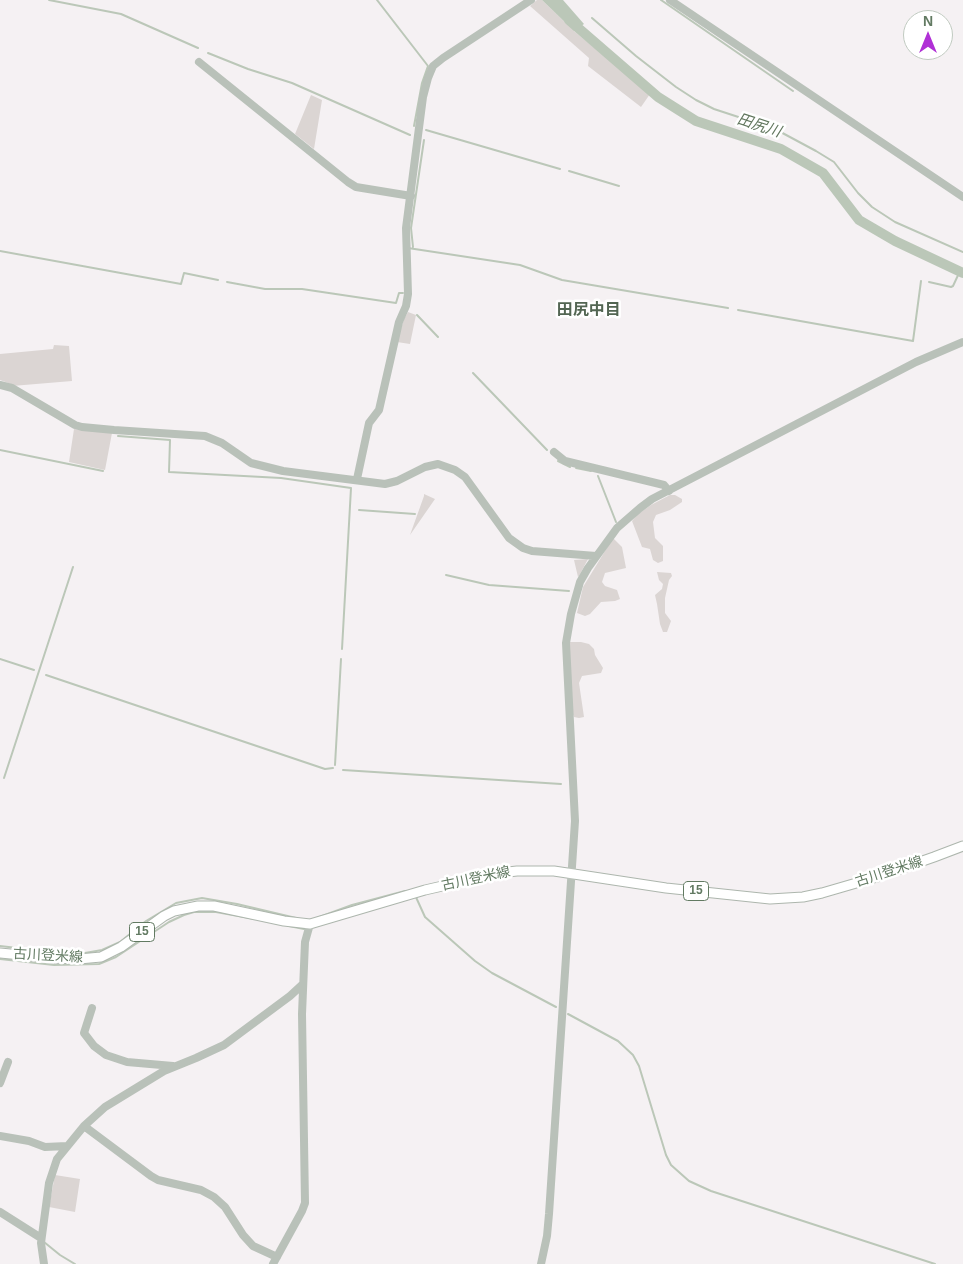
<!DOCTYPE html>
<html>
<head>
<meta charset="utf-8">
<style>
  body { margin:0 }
  #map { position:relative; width:963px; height:1264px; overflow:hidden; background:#f5f1f3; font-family:Helvetica,sans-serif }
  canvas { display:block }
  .north { position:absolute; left:903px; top:10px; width:50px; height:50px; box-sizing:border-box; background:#fff; border:1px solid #c0cac0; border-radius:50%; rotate:0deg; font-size:14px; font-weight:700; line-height:20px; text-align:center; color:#627a62 }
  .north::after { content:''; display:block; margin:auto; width:18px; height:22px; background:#b030d6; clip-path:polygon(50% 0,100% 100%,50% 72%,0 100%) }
</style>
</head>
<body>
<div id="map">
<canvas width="963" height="1264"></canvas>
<div class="north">N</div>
</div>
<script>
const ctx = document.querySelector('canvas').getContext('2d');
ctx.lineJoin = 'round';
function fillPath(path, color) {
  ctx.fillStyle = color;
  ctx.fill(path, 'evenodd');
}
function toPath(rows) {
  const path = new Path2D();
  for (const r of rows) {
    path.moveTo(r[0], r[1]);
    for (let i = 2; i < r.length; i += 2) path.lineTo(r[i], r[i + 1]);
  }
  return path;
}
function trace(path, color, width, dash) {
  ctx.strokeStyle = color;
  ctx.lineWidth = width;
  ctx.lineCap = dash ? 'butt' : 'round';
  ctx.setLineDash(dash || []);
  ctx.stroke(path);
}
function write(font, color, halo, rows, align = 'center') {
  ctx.font = font + ' Helvetica,"Noto Sans JP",sans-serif';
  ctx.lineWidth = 5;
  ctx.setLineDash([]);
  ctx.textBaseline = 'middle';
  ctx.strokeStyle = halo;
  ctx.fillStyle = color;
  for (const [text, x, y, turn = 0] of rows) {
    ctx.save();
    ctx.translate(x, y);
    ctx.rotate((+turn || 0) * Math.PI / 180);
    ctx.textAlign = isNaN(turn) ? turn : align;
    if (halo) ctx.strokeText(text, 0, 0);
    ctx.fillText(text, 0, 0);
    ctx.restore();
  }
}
fillPath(toPath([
  [537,0,542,0,574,31,650,94,641,107,588,66,589,58,530,6],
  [311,95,322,100,314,149,295,134],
  [408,312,416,315,410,344,397,342,404,319],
  [54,345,69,346,72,381,12,386,11,384,0,380,0,354,53,349],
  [74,429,112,433,105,470,69,462],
  [424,494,435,499,410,535,424,496],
  [670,495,675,495,682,499,682,502,670,510,656,515,653,522,655,538,663,546,663,561,658,563,653,560,650,549,642,547,632,521,638,514,651,505],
  [613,538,622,547,626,568,605,573,602,582,605,586,617,590,620,599,615,601,601,602,590,614,585,616,577,613,583,587],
  [588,559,579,576,578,577,574,560],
  [657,572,671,573,672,576,669,580,665,598,665,613,671,621,667,632,663,632,660,624,657,604,655,595,662,589,663,584,659,580],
  [570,642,581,642,589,644,594,649,595,655,603,668,601,673,582,676,579,683,584,717,579,718,574,717,571,709,569,671],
  [55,1175,80,1179,75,1212,49,1207]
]), '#dbd5d3');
fillPath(toPath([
  [542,0,563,0,584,24,574,31]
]), '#bbc7b8');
trace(toPath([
  [49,0,121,14,198,48],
  [377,0,428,66,422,83,414,126],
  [661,0,793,91],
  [592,18,636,56,676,87,696,100,714,109,775,129,816,151,834,162,858,193,872,207,895,222,963,252],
  [208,53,248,69,292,83,410,135],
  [426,130,560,169],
  [569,171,619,186],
  [413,247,411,228,424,140],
  [408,248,520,265,562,280,728,308],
  [0,251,181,284,184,273,218,280],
  [227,282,265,289,302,289,396,303,399,293,403,293],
  [929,282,951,287,953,286,960,271],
  [738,310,913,341,921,281],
  [417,315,438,337],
  [473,373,547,450],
  [118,436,170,440,169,472,281,478,351,488,342,649],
  [0,450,103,471],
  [558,461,570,467],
  [576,468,591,471],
  [598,476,616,522],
  [359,510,415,514],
  [446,575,489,585,569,591],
  [0,659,34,670],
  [46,675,325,769,333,768],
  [335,765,341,659],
  [343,770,561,784],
  [4,778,73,567],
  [415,895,425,917,475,961,492,973,556,1007],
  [314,919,352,905,405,891],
  [289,926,304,929,305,927],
  [0,946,51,952,85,953,102,950,120,942,146,921,176,903,202,898,237,904,296,918],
  [0,959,54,965,99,964,116,957,169,922,184,915,194,912,216,912,255,919],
  [568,1014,618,1041,633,1055,639,1066,666,1155,671,1165,689,1181,711,1191,935,1264],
  [44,1242,60,1255,75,1264]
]), '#bbc7b8', 2);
trace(toPath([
  [569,20,658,97,696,121,781,149,823,173,859,220,895,241,963,273]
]), '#bbc7b8', 10);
const major = toPath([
  [0,953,52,958,79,959,101,957,121,947,164,916,174,911,198,906,214,906,284,921,310,924,425,890,499,873,517,871,554,871,666,888,770,899,803,897,822,893,877,877,934,857,963,846]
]);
trace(major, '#adb6ad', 11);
trace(toPath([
  [670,0,963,197],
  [199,62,348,182,356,187,411,196],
  [0,385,12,388,75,425,82,427,114,430,205,436,222,443,251,463,283,471,385,484,397,481,425,467,438,464,455,470,465,477,509,538,523,548,532,551,596,556],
  [554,452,565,461,664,485,669,491],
  [357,479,369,423,379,410,399,322,406,306,408,294,406,228,423,97,428,78,433,66,443,58,531,0],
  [92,1008,84,1033,94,1046,106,1055,127,1062,173,1066],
  [0,1083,8,1062],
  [84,1126,151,1176,158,1180,201,1190,214,1197,225,1207,243,1235,253,1246,277,1257],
  [0,1136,29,1141,45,1147,67,1146],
  [0,1212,41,1238],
  [44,1264,41,1243,49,1183,57,1159,84,1126,105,1107,164,1071,196,1058,224,1045,290,996,303,984],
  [273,1264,302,1211,305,1203,302,1014,305,942,310,924],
  [541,1264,547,1236,549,1214,575,821,566,643,571,614,580,582,588,568,617,528,640,508,652,499,916,362,963,342]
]), '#b9c1b9', 8);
trace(major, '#fff', 9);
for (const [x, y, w] of [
  [696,891,25],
  [142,932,25]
]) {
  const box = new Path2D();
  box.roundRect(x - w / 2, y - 9.5, w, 19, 4);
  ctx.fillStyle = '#fff';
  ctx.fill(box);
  trace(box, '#627a62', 1);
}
write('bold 12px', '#627a62', null, [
  ["15",696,891],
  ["15",142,932]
]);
write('14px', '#627a62', '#fff', [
  ["古川登米線",889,872,-18],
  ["古川登米線",476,879,-12],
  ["古川登米線",48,956,3]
]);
write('italic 15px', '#61765d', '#fff', [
  ["田尻川",759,126,18]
]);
write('bold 16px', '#536653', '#fff', [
  ["田尻中目",589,311]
]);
</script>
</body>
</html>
